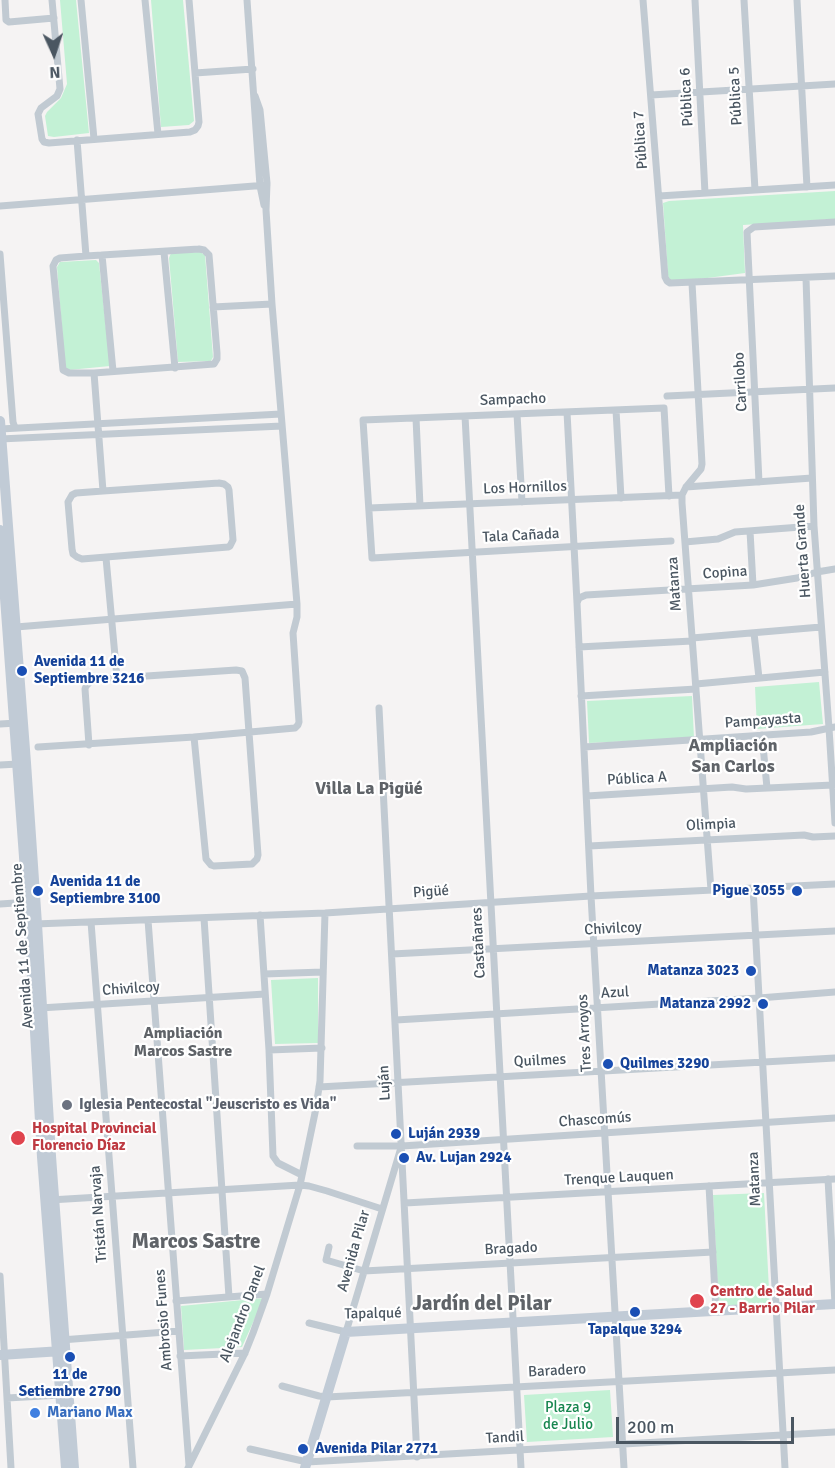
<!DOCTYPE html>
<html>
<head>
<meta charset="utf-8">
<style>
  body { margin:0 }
  #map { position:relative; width:835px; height:1468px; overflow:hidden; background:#f5f3f3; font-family:Signika,sans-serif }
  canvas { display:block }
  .north { position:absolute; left:24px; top:24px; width:60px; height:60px; -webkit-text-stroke:4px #fff; paint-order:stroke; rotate:177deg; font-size:16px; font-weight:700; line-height:24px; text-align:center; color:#4a5661 }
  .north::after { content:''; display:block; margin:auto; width:21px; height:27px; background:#4a5661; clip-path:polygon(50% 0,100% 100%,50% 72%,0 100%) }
  .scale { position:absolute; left:616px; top:1417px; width:178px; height:27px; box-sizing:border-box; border:3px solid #4a5661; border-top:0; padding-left:8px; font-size:18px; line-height:21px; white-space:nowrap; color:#4a5661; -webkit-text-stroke:4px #fff; paint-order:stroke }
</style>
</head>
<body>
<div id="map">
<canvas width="835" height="1468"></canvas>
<div class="north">N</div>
<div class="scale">200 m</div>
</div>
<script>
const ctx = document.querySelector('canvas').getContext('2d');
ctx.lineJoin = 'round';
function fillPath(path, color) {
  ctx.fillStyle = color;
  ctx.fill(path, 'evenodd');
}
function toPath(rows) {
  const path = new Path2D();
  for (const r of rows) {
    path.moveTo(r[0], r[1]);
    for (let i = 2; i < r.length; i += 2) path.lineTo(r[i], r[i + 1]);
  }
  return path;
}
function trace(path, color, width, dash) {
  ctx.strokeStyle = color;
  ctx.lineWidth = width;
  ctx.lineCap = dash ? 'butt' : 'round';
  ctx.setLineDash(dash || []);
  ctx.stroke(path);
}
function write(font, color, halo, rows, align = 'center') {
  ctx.font = font + ' Signika,sans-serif';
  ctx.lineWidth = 4.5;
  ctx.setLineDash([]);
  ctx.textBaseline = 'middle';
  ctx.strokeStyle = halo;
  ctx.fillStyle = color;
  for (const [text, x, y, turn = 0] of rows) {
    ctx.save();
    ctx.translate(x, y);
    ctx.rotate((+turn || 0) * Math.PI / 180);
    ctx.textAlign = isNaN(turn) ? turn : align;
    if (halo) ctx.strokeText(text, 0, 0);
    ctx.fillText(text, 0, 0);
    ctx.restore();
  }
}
fillPath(toPath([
  [60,0,76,0,89,133,54,137,48,136,45,116,47,112,61,98,67,84],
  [151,0,183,0,194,121,189,125,161,127],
  [835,191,835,219,743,225,745,273,670,283,668,275,663,203,669,201],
  [200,252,205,255,213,357,211,361,178,362,169,258,171,253],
  [96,260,99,263,110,366,69,370,66,369,65,366,57,267,60,262],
  [819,682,823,724,757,729,755,687],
  [692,696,694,738,589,743,587,701],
  [318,978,318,1043,275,1044,271,980],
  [764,1193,770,1309,719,1311,713,1195],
  [264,1298,242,1347,184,1350,181,1306],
  [610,1390,613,1437,527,1442,524,1395]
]), '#c3f1d5');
trace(toPath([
  [5,0,6,20,9,22,54,18],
  [52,0,60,89,57,96,41,108,38,114,42,139,44,142,49,143,190,132,195,130,198,126,199,122,189,0],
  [81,0,94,139],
  [145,0,158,134],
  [247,0,260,186,264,205],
  [643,0,665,277,667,281,670,283,835,276],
  [695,0,705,193],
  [744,0,755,190],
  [797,0,807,187],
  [195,73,253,69],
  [651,95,835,84],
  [77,140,86,256],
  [659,196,835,185],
  [0,206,267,185],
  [199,249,204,250,209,255,217,353,217,359,214,364,94,373,69,373,63,370,53,266,56,260,60,258,86,256,199,249],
  [164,252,175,368],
  [0,254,13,422,15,428],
  [102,255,113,371],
  [806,278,814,526,829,728,835,823],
  [692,283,702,464,701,469,686,487,682,495,682,503,711,890],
  [213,307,272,304],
  [94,373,103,491],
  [667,396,835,388],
  [616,410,621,498],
  [567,412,577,603],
  [517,414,522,502],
  [465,416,521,1468],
  [416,418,420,506],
  [0,429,281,414],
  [0,439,282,426],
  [759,482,747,232,754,227,835,222],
  [219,483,224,484,228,487,229,490,233,540,230,546,228,547,82,559,77,557,73,554,72,549,68,502,72,495,76,493,103,491,219,483],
  [686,487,812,478],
  [669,496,664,408,363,420,372,558,671,541],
  [369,508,682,495],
  [750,531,753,585],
  [685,542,718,539,735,532,814,526],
  [106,558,117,678],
  [16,627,297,604,272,304,266,210,267,183,261,120,260,110,255,96],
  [754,633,759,678],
  [692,638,821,627],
  [579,647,692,641],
  [696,684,825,672],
  [581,696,696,689],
  [379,708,417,1457],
  [0,724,17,723],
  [762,735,767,788],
  [89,745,85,689,86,686,91,681,117,678,236,670,242,671,245,678,258,855,257,859,252,864,214,866,211,865,206,859,194,737],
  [38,747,194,737,295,728,298,725,299,722,293,633,297,617,297,604],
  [584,747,811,732,835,727],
  [0,765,18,764],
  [587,796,732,787,746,789,833,785],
  [589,846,804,835,813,837,835,836],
  [753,888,785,1468],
  [0,904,30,902],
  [260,915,269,1050,273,1156,278,1163,302,1175],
  [204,918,229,1297],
  [148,920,189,1465],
  [91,922,133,1468],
  [35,924,325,913,591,896,835,884],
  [392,954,835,931],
  [264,974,323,972],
  [40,1008,265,994],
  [396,1020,759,998,835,992],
  [269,1050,322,1048],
  [319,1087,835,1058],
  [357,1146,402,1146,835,1118],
  [828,1179,835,1304],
  [709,1186,716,1311],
  [50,1200,300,1185,309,1186,327,1191,382,1209],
  [405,1203,835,1179],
  [329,1247,326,1260,364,1271,713,1252],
  [0,1276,11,1468],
  [176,1301,267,1294],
  [309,1323,346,1332,400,1151],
  [61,1340,179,1331],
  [180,1356,245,1353],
  [282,1386,319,1396,327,1397,835,1370],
  [7,1398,61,1395],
  [250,1449,307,1462,835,1432],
  [188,1468,245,1353,253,1333,267,1294,300,1185,315,1113,320,1081,325,913],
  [624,1468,591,896,577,603,579,598,586,595,753,585,797,578,817,572,835,569]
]), '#c1cad2', 7);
trace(toPath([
  [0,421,26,763,37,924,51,1156,74,1468],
  [0,530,29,925,42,1157,66,1468],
  [0,1355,62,1351],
  [305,1468,346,1332,835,1304]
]), '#c1cbd6', 10);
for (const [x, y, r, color] of [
  [22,671,6,"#1a4fb4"],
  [38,891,6,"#1a4fb4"],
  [797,891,6,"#1a4fb4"],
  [751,971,6,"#1a4fb4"],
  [763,1004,6,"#1a4fb4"],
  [608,1064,6,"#1a4fb4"],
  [67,1105,6,"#6b7280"],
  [396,1134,6,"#1a4fb4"],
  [18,1138,8,"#e0444e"],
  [404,1158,6,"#1a4fb4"],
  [697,1301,8,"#e0444e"],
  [635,1312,6,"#1a4fb4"],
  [70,1357,6,"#1a4fb4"],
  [35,1413,6,"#3f7fe0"],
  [303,1449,6,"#1a4fb4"]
]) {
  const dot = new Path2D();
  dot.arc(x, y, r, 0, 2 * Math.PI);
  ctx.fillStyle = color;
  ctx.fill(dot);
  trace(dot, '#fff', 2);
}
write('15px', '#4a5661', '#fff', [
  ["Pública 5",736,96,-93],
  ["Pública 6",687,97,-93],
  ["Pública 7",641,140,-94],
  ["Carrilobo",741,382,-93],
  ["Sampacho",513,400,-2],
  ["Los Hornillos",525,488,-2],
  ["Tala Cañada",521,536,-3],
  ["Huerta Grande",803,551,-94],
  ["Copina",725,573,-4],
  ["Matanza",675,584,-94],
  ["Pampayasta",763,721,-4],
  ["Pública A",637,779,-3],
  ["Olimpia",711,825,-3],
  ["Pigüé",431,892,-4],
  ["Chivilcoy",613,929,-3],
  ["Castañares",479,943,-93],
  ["Avenida 11 de Septiembre",23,946,-94],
  ["Chivilcoy",131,989,-4],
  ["Azul",615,993,-3],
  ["Tres Arroyos",585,1033,-93],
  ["Quilmes",540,1061,-3],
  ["Luján",385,1083,-93],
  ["Chascomús",595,1120,-4],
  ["Trenque Lauquen",619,1178,-3],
  ["Matanza",755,1179,-93],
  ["Tristán Narvaja",99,1214,-94],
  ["Bragado",511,1249,-3],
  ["Avenida Pilar",354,1251,-74],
  ["Alejandro Danel",243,1314,-69],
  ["Tapalqué",373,1314,-1],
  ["Ambrosio Funes",164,1320,-94],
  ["Baradero",557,1371,-3],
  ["Tandil",505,1438,-3]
]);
write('bold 15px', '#164399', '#fff', [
  ["Avenida 11 de",34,662],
  ["Septiembre 3216",34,679],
  ["Avenida 11 de",50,882],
  ["Septiembre 3100",50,899],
  ["Pigue 3055",785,891,"right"],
  ["Matanza 3023",739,971,"right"],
  ["Matanza 2992",751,1004,"right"],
  ["Quilmes 3290",620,1064],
  ["Luján 2939",408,1134],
  ["Av. Lujan 2924",416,1158],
  ["Tapalque 3294",635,1330,"center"],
  ["11 de",70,1375,"center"],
  ["Setiembre 2790",70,1392,"center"],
  ["Avenida Pilar 2771",315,1449]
], 'left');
write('bold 15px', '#5b616d', '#fff', [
  ["Iglesia Pentecostal \"Jeuscristo es Vida\"",79,1105]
], 'left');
write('bold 15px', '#be3a42', '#fff', [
  ["Hospital Provincial",32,1129],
  ["Florencio Díaz",32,1146],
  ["Centro de Salud",710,1292],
  ["27 - Barrio Pilar",710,1309]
], 'left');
write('15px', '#17864f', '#fff', [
  ["Plaza 9",568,1408],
  ["de Julio",568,1425]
]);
write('bold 15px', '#366cbe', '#fff', [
  ["Mariano Max",47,1413]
], 'left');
write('bold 16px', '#5f6368', '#fff', [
  ["Ampliación",183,1034],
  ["Marcos Sastre",183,1052]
]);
write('bold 18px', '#5f6368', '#fff', [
  ["Ampliación",733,746],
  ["San Carlos",733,767],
  ["Villa La Pigüé",369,789]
]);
write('bold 21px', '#5f6368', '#fff', [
  ["Marcos Sastre",196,1242],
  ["Jardín del Pilar",482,1304]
]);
</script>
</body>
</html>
